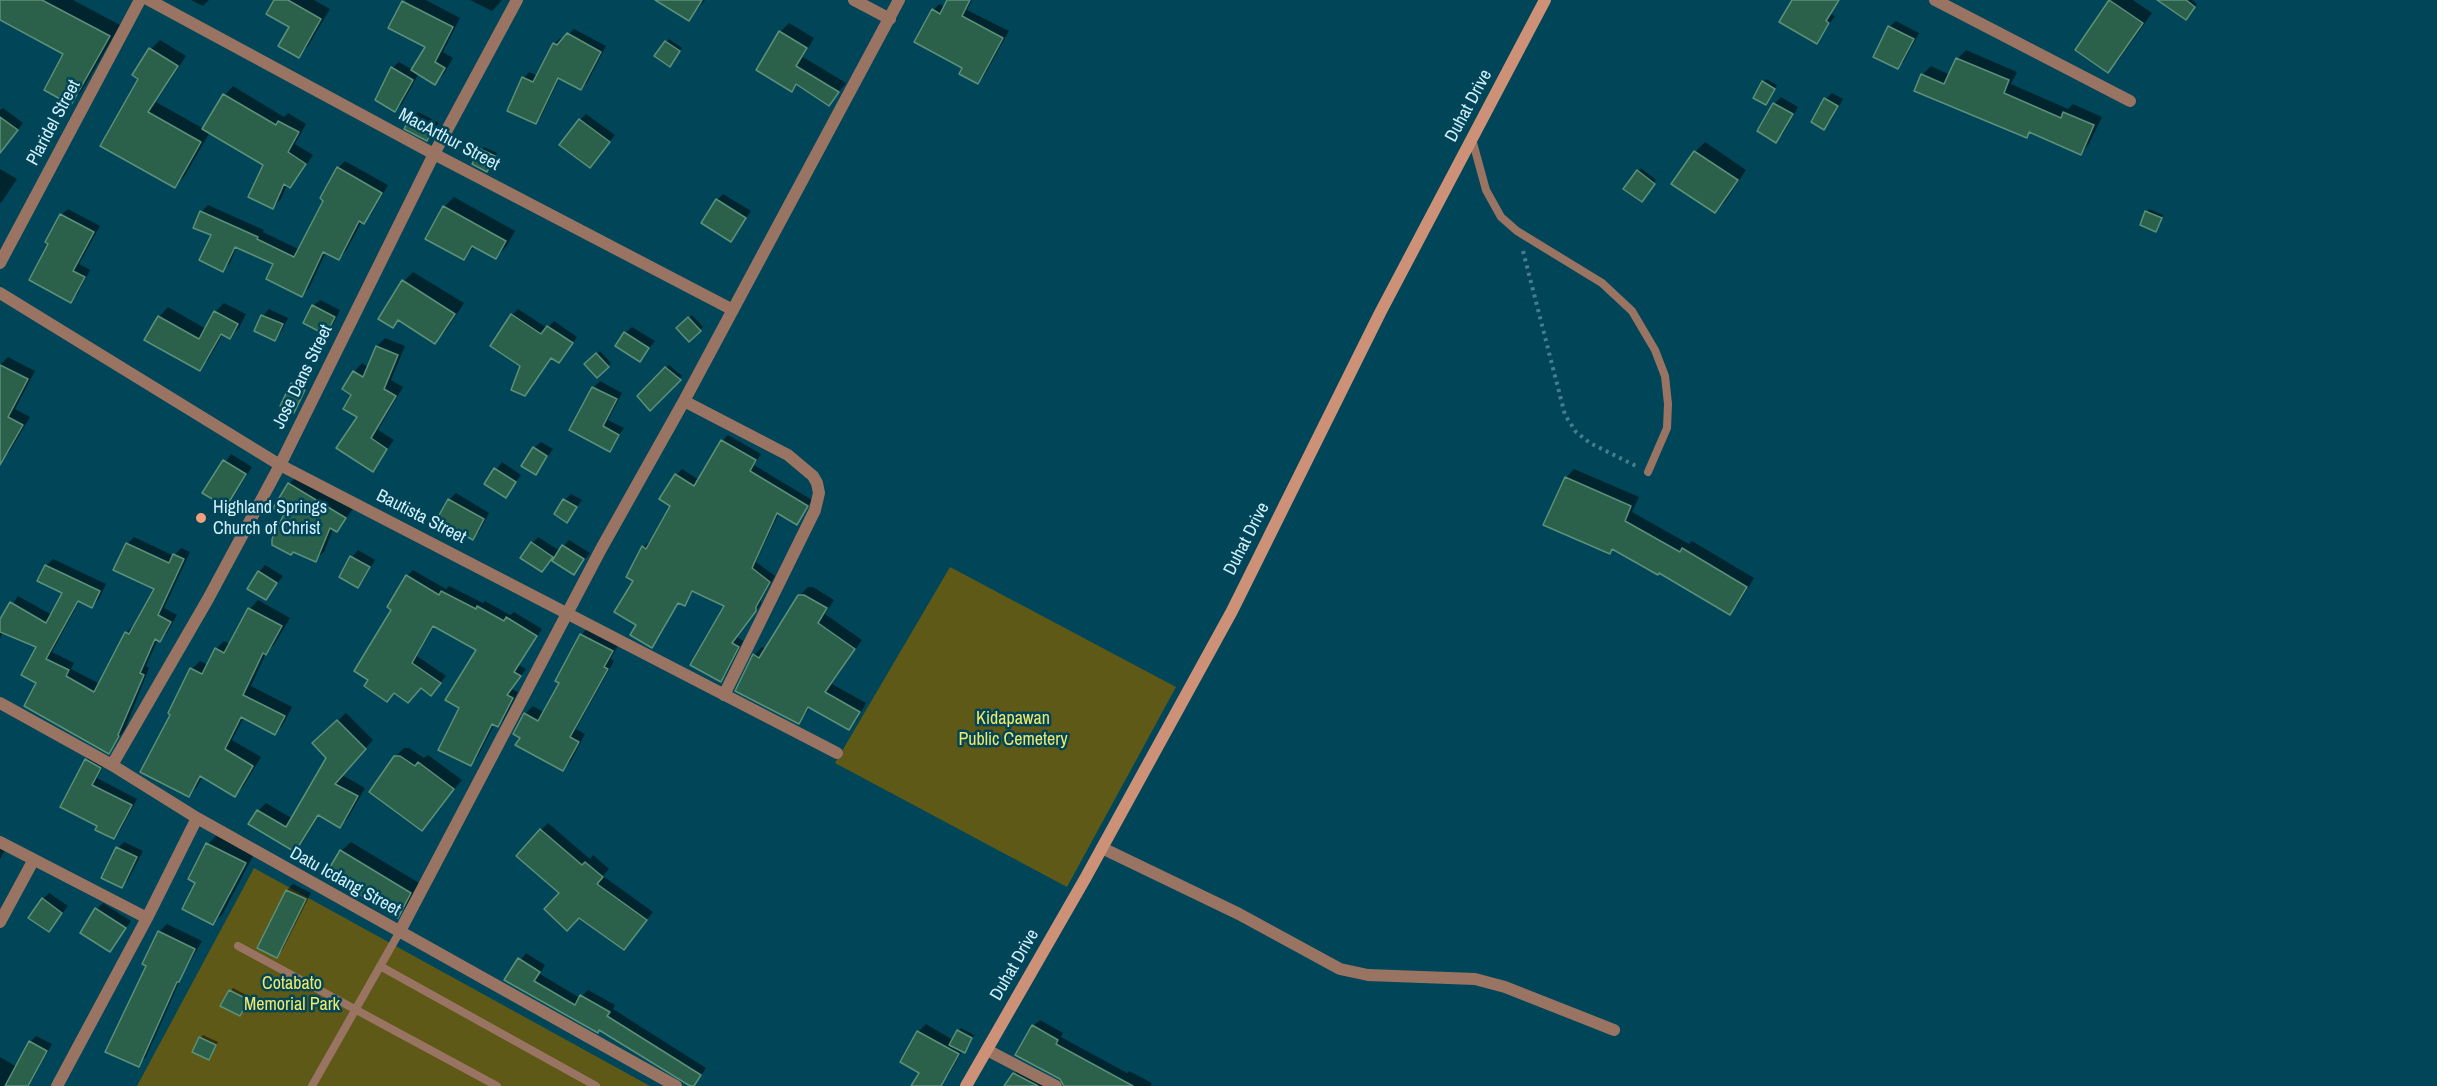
<!DOCTYPE html>
<html>
<head>
<meta charset="utf-8">
<style>
  body { margin:0 }
  canvas { display:block; background:#014558 }
</style>
</head>
<body>
<canvas width="2437" height="1086"></canvas>
<script>
const ctx = document.querySelector('canvas').getContext('2d');
ctx.lineJoin = 'round';
function fillPath(path, color) {
  ctx.fillStyle = color;
  ctx.fill(path, 'evenodd');
}
function toPath(rows) {
  const path = new Path2D();
  for (const r of rows) {
    path.moveTo(r[0], r[1]);
    for (let i = 2; i < r.length; i += 2) path.lineTo(r[i], r[i + 1]);
  }
  return path;
}
function trace(path, color, width, dash) {
  ctx.strokeStyle = color;
  ctx.lineWidth = width;
  ctx.lineCap = dash ? 'butt' : 'round';
  ctx.setLineDash(dash || []);
  ctx.stroke(path);
}
function write(font, color, halo, rows, align = 'center') {
  ctx.font = font + ' "Archivo Narrow",sans-serif';
  ctx.lineWidth = 5;
  ctx.setLineDash([]);
  ctx.textBaseline = 'middle';
  ctx.strokeStyle = halo;
  ctx.fillStyle = color;
  for (const [text, x, y, turn = 0] of rows) {
    ctx.save();
    ctx.translate(x, y);
    ctx.rotate((+turn || 0) * Math.PI / 180);
    ctx.textAlign = isNaN(turn) ? turn : align;
    if (halo) ctx.strokeText(text, 0, 0);
    ctx.fillText(text, 0, 0);
    ctx.restore();
  }
}
fillPath(toPath([
  [950,567,1176,687,1067,887,835,763],
  [254,868,650,1086,137,1086]
]), '#5e5917');
fillPath(toPath([
  [0,0,73,0,120,25,81,92,70,103,65,53,0,13],
  [191,0,209,0,203,6],
  [276,0,314,0,330,9,308,46,298,56,291,26],
  [406,0,426,0,460,18,443,52,453,58,444,74,435,83,419,73,402,104,395,110,392,68,399,62,413,70,427,46,403,2],
  [470,0,502,0,492,11],
  [658,0,705,0,689,19],
  [949,0,972,0,967,10,1009,31,984,76,978,82,964,67,933,10,939,4,945,7],
  [1795,0,1840,0,1831,14,1835,16,1817,42],
  [2111,0,2133,0,2152,13,2118,61,2108,71,2077,50],
  [2177,0,2192,0,2197,4,2188,16],
  [1896,21,1919,33,1904,61,1898,67,1889,27],
  [789,23,814,38,803,57,846,83,829,104,798,83,791,90,780,32],
  [574,29,606,46,587,83,581,88,560,77,541,117,536,123,524,78,529,72,538,76,554,44,560,38,563,40],
  [669,39,682,48,672,62,656,56],
  [160,40,186,56,156,102,204,129,225,95,233,86,284,117,288,113,306,124,295,144,313,155,298,178,290,186,287,185,281,199,273,207,265,165,210,132,184,177,174,186,102,145,141,78,134,74,151,49],
  [1966,50,2017,72,2011,84,2068,109,2073,104,2102,117,2089,144,2081,153,2031,131,2026,136,1922,75,1931,66,1950,75,1957,59],
  [1766,79,1777,85,1766,104,1763,82],
  [1832,93,1843,99,1830,122,1824,128,1826,99],
  [1781,97,1798,107,1783,134,1776,141,1759,131,1774,104],
  [3,108,23,123,0,153,0,110],
  [418,112,439,123,427,139,411,118],
  [586,114,615,135,590,166,580,120],
  [1705,142,1746,170,1725,202,1715,211,1695,152],
  [484,147,497,153,487,170,474,164],
  [345,161,388,185,371,215,364,222,362,221,346,251,339,259,326,252,309,288,302,295,275,263,237,246,230,263,222,270,213,234,201,212,208,205,264,230,263,232,300,250,325,200,338,168],
  [1641,168,1656,180,1645,197,1625,188],
  [0,169,17,179,1,203,0,202],
  [723,194,751,211,731,240,717,200],
  [454,197,515,231,506,247,496,257,475,246,464,259,444,207],
  [68,209,100,226,79,264,90,270,77,295,70,301,51,243,61,215],
  [2149,209,2163,215,2155,230,2142,224],
  [413,272,464,303,445,332,435,342,399,320,392,327,404,281],
  [320,300,340,310,332,327,325,333,313,306],
  [224,303,246,314,239,328,230,337,223,334,208,360,199,369,159,317,168,307,206,329,215,312],
  [269,309,288,318,281,332,275,339,256,330,263,316],
  [518,309,547,328,554,321,577,337,559,361,552,357,524,395,522,366,512,315],
  [692,315,703,327,689,340,678,328],
  [632,327,655,341,640,360,625,333],
  [385,338,405,346,391,380,403,387,378,430,394,440,372,470,353,394,344,389,354,372,362,363,368,367,377,346],
  [600,351,611,363,597,376,586,364],
  [8,357,35,371,15,409,30,417,10,451,2,459,0,457,0,365],
  [669,365,682,376,650,409,639,396],
  [295,381,307,387,296,408,292,384],
  [600,381,622,393,608,420,624,428,609,450,571,429,593,388],
  [728,435,761,454,754,465,812,500,797,523,779,513,756,562,775,576,761,600,761,604,737,637,743,641,726,675,721,681,727,606,694,591,684,604,679,602,658,640,652,646,638,624,635,580,643,547,649,542,651,543,672,506,676,475,682,469,699,480,722,441],
  [541,442,553,449,536,473,534,448],
  [231,454,252,467,232,499,226,505,204,493],
  [502,462,521,475,505,496,486,484],
  [1574,469,1639,497,1632,512,1689,544,1692,541,1754,578,1738,605,1730,613,1660,572,1613,549,1610,552,1566,478],
  [297,476,353,509,337,531,333,529,324,552,315,560,286,514,289,484],
  [456,493,489,513,479,532,473,538,457,529,451,535,435,525,449,500],
  [571,494,582,500,566,521,565,500],
  [134,537,174,556,181,548,190,552,164,608,177,615,167,633,160,640,158,639,146,666,149,668,125,729,109,752,38,682,38,646,3,631,0,639,0,622,18,596,52,615,64,593,46,566,53,559,106,584,99,599,92,606,80,600,52,652,74,663,71,669,100,684,126,633,133,626,135,627,156,588,127,544],
  [538,537,560,551,569,540,590,553,574,573,551,559,542,571,532,543],
  [358,550,375,560,364,579,358,586,352,557],
  [265,565,283,576,266,598,259,572],
  [413,570,446,589,449,586,483,603,485,601,510,615,514,612,542,629,519,665,526,669,512,689,518,692,504,719,498,725,495,723,477,758,471,764,460,708,478,650,435,625,417,656,446,676,431,694,422,686,395,692,370,680,394,610,407,576],
  [808,587,813,587,834,600,825,614,862,640,832,684,866,703,857,720,849,728,811,707,799,722,754,655,762,647,766,649,799,596],
  [258,600,290,618,274,645,266,653,251,686,292,707,283,725,275,733,244,717,232,740,261,757,243,787,235,795,203,776,197,787,189,795,172,714,192,669,200,661,208,665,216,649,224,641,230,644,250,609],
  [589,627,619,643,611,659,614,661,576,729,585,734,571,761,563,769,522,737,525,714,533,706,545,713,561,683,581,635],
  [346,713,373,740,342,775,365,788,348,818,340,826,320,814,302,843,295,851,258,811,266,803,293,819,328,757,314,743],
  [404,748,409,748,424,758,428,755,462,780,422,829,395,757],
  [93,754,106,761,97,778,137,799,120,831,114,838,99,826,86,760],
  [548,823,590,859,593,855,609,869,603,876,653,912,624,948,561,893,541,830],
  [217,835,254,854,222,915,213,923,197,882,190,879,208,844],
  [124,842,143,851,128,880,121,886,118,848],
  [351,842,419,883,407,906,397,916,341,851],
  [0,847,5,850,0,859],
  [293,884,311,893,283,949,277,956,259,947,287,890],
  [49,893,68,906,49,930,43,899],
  [103,903,131,921,110,951,97,909],
  [167,924,202,941,182,976,146,1057,138,1065,148,966,159,932],
  [526,953,545,965,540,974,580,998,588,990,615,1005,613,1009,706,1068,699,1079,693,1086,600,1028,506,980],
  [233,988,250,997,242,1012,223,1005],
  [1040,1020,1063,1033,1061,1037,1127,1073,1129,1071,1152,1083,1150,1086,1065,1086,1033,1026],
  [926,1024,953,1040,961,1028,974,1035,967,1048,963,1050,948,1076,941,1083,931,1086,913,1086,922,1072,918,1032],
  [203,1035,218,1042,209,1058,200,1038],
  [36,1036,52,1044,29,1086,0,1086,0,1057,17,1067,30,1042],
  [1020,1067,1056,1086,1006,1086]
]), '#0007');
const building = toPath([
  [0,0,42,0,110,36,71,105,44,90,63,54,0,20,0,0],
  [274,0,288,0,321,19,299,58,278,46,289,27,266,14,274,0],
  [655,0,702,0,689,21,655,0],
  [947,0,970,0,962,16,1003,38,978,84,959,74,962,68,914,42,932,9,940,14,947,0],
  [1792,0,1839,0,1826,21,1829,23,1817,44,1779,22,1792,0],
  [2109,0,2143,23,2108,73,2075,50,2109,0],
  [2157,0,2186,0,2195,7,2186,20,2157,0],
  [402,1,453,27,435,62,445,68,435,85,411,70,425,47,388,28,402,1],
  [1888,26,1914,39,1898,69,1873,57,1888,26],
  [779,31,807,48,796,66,839,92,829,106,796,84,792,92,756,70,779,31],
  [567,33,601,52,581,90,558,78,536,124,507,111,522,77,533,82,553,43,557,45,567,33],
  [665,41,680,51,670,67,654,56,665,41],
  [149,48,178,66,148,112,201,142,175,188,100,146,138,79,132,75,149,48],
  [1956,58,2009,80,2004,93,2061,118,2063,112,2094,125,2081,155,2029,132,2027,138,1914,91,1921,74,1944,84,1956,58],
  [391,67,413,80,395,112,375,100,391,67],
  [1762,81,1775,89,1766,105,1753,98,1762,81],
  [223,94,276,125,278,121,299,132,288,152,306,164,290,188,284,184,273,209,248,197,263,165,202,129,223,94],
  [1824,98,1838,106,1824,130,1811,122,1824,98],
  [1773,103,1793,114,1776,143,1757,131,1773,103],
  [0,117,18,130,0,153,0,117],
  [410,117,433,129,427,141,404,129,410,117],
  [579,119,610,142,590,168,559,145,579,119],
  [480,149,495,156,487,172,472,164,480,149],
  [1694,151,1738,180,1715,213,1671,184,1694,151],
  [337,167,382,193,364,224,359,221,339,260,323,252,302,297,266,279,273,264,235,247,223,272,199,260,211,235,193,228,200,211,258,237,257,239,294,257,323,201,320,198,337,167],
  [1637,170,1655,184,1642,202,1623,189,1637,170],
  [716,199,746,218,731,242,701,223,716,199],
  [443,206,506,241,496,259,472,246,464,260,425,239,443,206],
  [2145,211,2162,218,2156,232,2140,225,2145,211],
  [60,214,94,232,73,271,85,277,71,303,29,280,48,244,45,242,60,214],
  [402,280,455,314,435,344,398,320,393,328,378,319,402,280],
  [312,305,335,317,326,335,303,323,312,305],
  [214,311,238,324,230,339,221,334,200,371,144,340,158,316,199,339,214,311],
  [511,314,541,334,547,326,573,343,559,363,551,358,525,396,511,390,520,366,490,346,511,314],
  [261,315,283,324,275,341,254,331,261,315],
  [688,317,701,331,689,342,676,328,688,317],
  [624,332,649,348,640,362,615,346,624,332],
  [376,346,398,355,384,389,396,396,371,438,387,449,373,472,336,448,357,417,343,409,351,395,342,389,353,371,363,377,376,346],
  [596,353,609,367,597,378,584,364,596,353],
  [0,365,28,379,8,417,23,425,0,465,0,365],
  [665,367,681,380,650,411,637,396,665,367],
  [291,383,305,390,294,413,280,406,291,383],
  [592,387,617,399,603,426,619,435,610,452,569,430,592,387],
  [721,440,756,460,750,471,808,506,797,525,777,513,752,568,770,582,756,607,756,611,732,643,739,647,721,682,690,665,724,606,692,591,685,606,678,603,652,648,630,635,636,625,614,612,633,581,626,577,642,546,646,549,670,506,659,499,675,474,694,486,721,440],
  [533,447,547,456,536,475,521,466,533,447],
  [223,460,246,474,226,507,202,493,223,460],
  [494,468,516,482,506,498,484,484,494,468],
  [1565,477,1631,506,1625,521,1680,552,1682,548,1747,587,1730,615,1659,573,1658,575,1612,549,1610,554,1543,525,1565,477],
  [288,483,346,518,337,532,330,528,316,562,293,552,291,555,272,545,272,539,284,514,273,508,288,483],
  [448,499,484,519,473,540,455,530,451,537,433,526,448,499],
  [563,499,577,507,567,523,554,514,563,499],
  [531,542,553,557,542,572,520,558,531,542],
  [126,543,169,563,173,554,184,559,158,615,171,622,160,642,155,639,140,673,144,675,118,735,119,736,109,754,24,706,36,683,21,675,36,647,0,632,0,619,10,602,46,623,62,593,37,581,45,565,100,591,92,608,78,601,46,659,69,670,66,676,94,692,125,632,129,634,154,589,113,570,126,543],
  [562,545,584,559,574,575,552,561,562,545],
  [350,556,370,567,358,588,339,577,350,556],
  [258,571,277,583,266,600,247,589,258,571],
  [406,575,439,595,441,591,476,609,477,606,504,621,506,617,537,636,514,672,521,676,507,695,513,698,498,727,492,724,471,766,438,750,459,708,445,700,476,650,433,626,412,663,441,683,431,696,421,688,408,703,394,693,387,702,364,686,368,680,354,671,391,610,387,607,406,575],
  [798,595,804,595,827,608,818,623,855,649,825,692,860,712,849,730,808,707,799,724,735,691,753,654,759,658,798,595],
  [248,608,282,626,266,655,263,653,243,695,285,716,275,735,241,717,225,749,253,766,235,797,200,776,189,797,140,772,170,715,168,713,190,668,202,674,215,648,224,653,248,608],
  [580,634,613,651,604,667,608,669,570,737,579,742,563,771,515,745,520,738,513,734,524,713,538,721,559,683,555,681,580,634],
  [337,720,366,749,335,784,358,796,340,828,318,815,295,852,248,824,257,810,286,827,326,758,312,743,337,720],
  [394,756,400,756,415,766,418,762,454,789,422,831,369,792,394,756],
  [85,759,101,768,92,785,132,805,114,839,95,830,97,826,60,807,85,759],
  [540,829,582,865,585,862,603,877,597,884,647,920,624,950,579,918,567,931,544,909,559,893,516,856,540,829],
  [206,843,246,863,213,925,182,909,195,883,188,879,206,843],
  [116,847,137,857,122,888,101,878,116,847],
  [340,850,411,893,398,918,326,874,340,850],
  [286,890,306,899,277,958,257,948,286,890],
  [42,898,62,913,49,932,28,918,42,898],
  [95,908,126,928,110,952,80,933,95,908],
  [158,931,195,949,179,982,177,982,139,1067,105,1052,146,966,142,964,158,931],
  [518,958,540,972,534,981,575,1005,580,995,610,1012,607,1016,701,1075,694,1086,690,1086,599,1030,598,1033,504,980,518,958],
  [229,990,249,1000,240,1016,220,1006,229,990],
  [1032,1025,1058,1040,1056,1044,1133,1086,1064,1086,1060,1079,1015,1055,1032,1025],
  [957,1030,972,1038,965,1053,949,1045,957,1030],
  [917,1031,959,1054,941,1086,911,1086,919,1073,900,1062,917,1031],
  [199,1037,216,1045,209,1060,192,1052,199,1037],
  [29,1041,47,1051,28,1086,5,1086,29,1041],
  [1013,1073,1038,1086,1004,1086,1013,1073]
]);
fillPath(building, '#2b614b');
trace(building, '#5b9079', 1.5);
trace(toPath([
  [1523,251,1565,415,1576,432,1590,443,1636,466]
]), '#477e8f', 4, [3, 4.5]);
trace(toPath([
  [1472,139,1486,190,1501,217,1517,231,1602,283,1632,311,1655,350,1665,376,1668,404,1667,428,1648,472],
  [238,946,497,1086],
  [380,966,596,1086],
  [312,1086,399,933]
]), '#997463', 8);
trace(toPath([
  [149,0,434,154,733,310],
  [854,0,890,19],
  [1935,0,2130,101],
  [0,263,140,0],
  [0,293,280,465,837,753],
  [684,401,788,455,813,476,817,483,819,493,815,510,724,695],
  [0,703,112,765,197,818,676,1086],
  [112,765,208,599,280,465,434,154,517,0],
  [0,842,147,918],
  [1102,848,1239,914,1340,969,1368,975,1475,979,1505,987,1614,1030],
  [0,922,33,861],
  [399,933,601,549,684,401,899,0],
  [987,1050,1056,1086],
  [57,1086,147,918,197,818]
]), '#997463', 12);
trace(toPath([
  [966,1086,1086,877,1232,611,1380,313,1545,0]
]), '#cc9177', 12);
for (const [x, y, r, color] of [
  [201,518,6,"#f1a17d"]
]) {
  const dot = new Path2D();
  dot.arc(x, y, r, 0, 2 * Math.PI);
  ctx.fillStyle = color;
  ctx.fill(dot);
  trace(dot, '#014558', 2);
}
write('18px', '#d2effb', '#014558', [
  ["Duhat Drive",1469,106,-62],
  ["Plaridel Street",54,123,-62],
  ["MacArthur Street",449,140,28],
  ["Jose Dans Street",303,377,-64],
  ["Bautista Street",421,517,27],
  ["Duhat Drive",1247,539,-63],
  ["Datu Icdang Street",345,882,29],
  ["Duhat Drive",1015,965,-60]
]);
write('18px', '#d2effb', '#014558', [
  ["Highland Springs",213,508],
  ["Church of Christ",213,529]
], 'left');
write('18px', '#f2e767', '#014558', [
  ["Kidapawan",1013,719],
  ["Public Cemetery",1013,740],
  ["Cotabato",292,984],
  ["Memorial Park",292,1005]
]);
</script>
</body>
</html>
